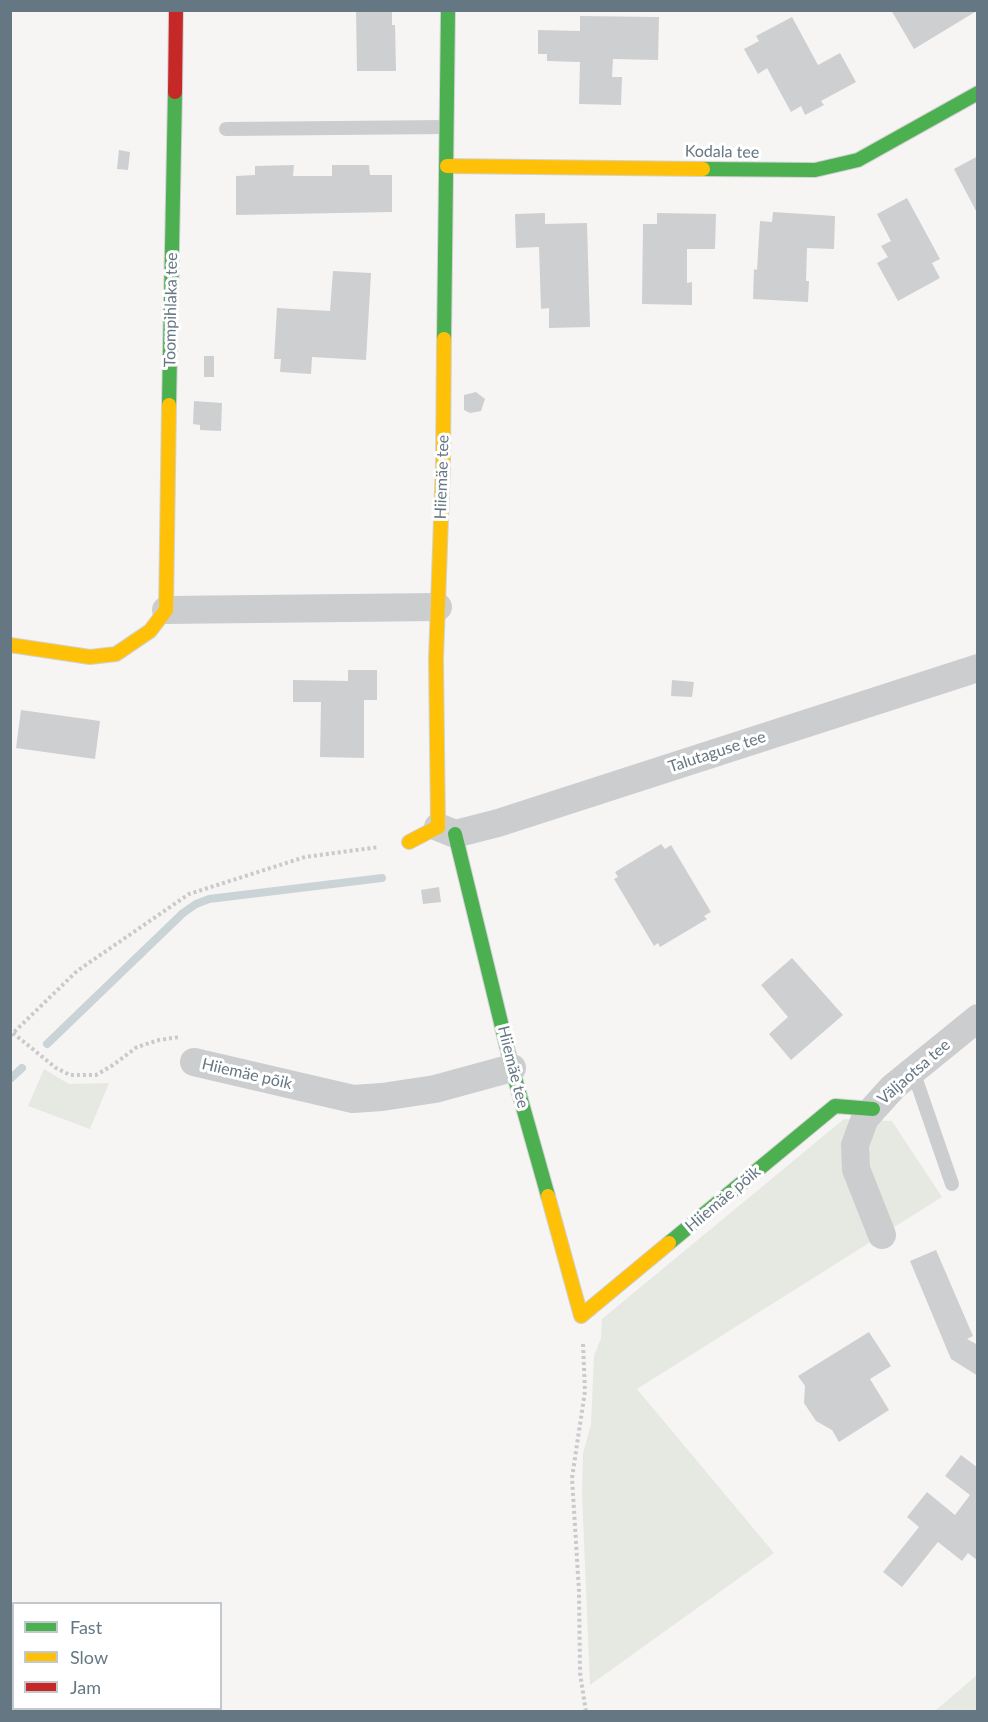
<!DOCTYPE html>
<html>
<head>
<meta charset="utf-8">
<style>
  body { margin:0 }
  #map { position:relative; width:988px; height:1722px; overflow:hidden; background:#f6f5f4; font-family:Lato,sans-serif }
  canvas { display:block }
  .frame { position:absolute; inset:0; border:12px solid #667784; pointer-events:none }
  .legend { position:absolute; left:12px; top:1602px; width:210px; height:108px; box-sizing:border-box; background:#fff; border:2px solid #c2c9ce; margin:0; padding:8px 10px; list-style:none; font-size:18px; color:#667784 }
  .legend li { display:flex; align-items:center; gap:12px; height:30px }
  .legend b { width:30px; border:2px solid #c2c9ce }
</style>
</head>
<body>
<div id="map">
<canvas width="988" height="1722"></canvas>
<div class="frame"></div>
<ul class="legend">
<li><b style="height:8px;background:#4caf50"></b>Fast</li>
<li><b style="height:8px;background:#ffc107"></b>Slow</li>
<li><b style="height:8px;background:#c62828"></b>Jam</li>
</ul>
</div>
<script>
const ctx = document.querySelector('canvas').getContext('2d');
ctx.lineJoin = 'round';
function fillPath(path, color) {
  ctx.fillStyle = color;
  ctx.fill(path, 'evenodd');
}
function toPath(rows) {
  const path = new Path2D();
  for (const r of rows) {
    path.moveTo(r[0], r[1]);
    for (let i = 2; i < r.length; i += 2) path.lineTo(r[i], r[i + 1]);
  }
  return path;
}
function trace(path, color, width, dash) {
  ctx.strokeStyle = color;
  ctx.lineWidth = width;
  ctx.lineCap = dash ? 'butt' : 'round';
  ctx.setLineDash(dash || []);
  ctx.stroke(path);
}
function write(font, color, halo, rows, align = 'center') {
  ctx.font = font + ' Lato,sans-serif';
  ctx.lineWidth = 6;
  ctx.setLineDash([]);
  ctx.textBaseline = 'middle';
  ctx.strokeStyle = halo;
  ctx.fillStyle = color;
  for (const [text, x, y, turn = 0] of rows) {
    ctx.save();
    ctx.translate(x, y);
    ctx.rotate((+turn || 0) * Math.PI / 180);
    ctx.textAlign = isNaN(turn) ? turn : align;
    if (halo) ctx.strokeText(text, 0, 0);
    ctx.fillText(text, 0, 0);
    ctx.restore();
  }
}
fillPath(toPath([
  [44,1069,69,1084,109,1083,90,1129,28,1106],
  [844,1119,892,1121,942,1197,637,1389,774,1553,590,1685,582,1493,583,1453,591,1425,594,1356,601,1338,602,1319],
  [977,1675,977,1711,935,1711]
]), '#e6e8e2');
trace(toPath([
  [47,1044,183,913,196,904,209,899,382,878],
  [10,1079,22,1068]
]), '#cad3d5', 8);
fillPath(toPath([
  [356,10,392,10,392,25,395,25,396,71,357,71],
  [891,10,975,10,975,12,914,49],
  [580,16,659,17,658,60,613,59,612,77,622,77,621,105,579,104,580,62,547,61,547,54,538,54,538,30,580,31],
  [792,17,818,65,840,53,856,82,821,101,824,105,805,115,801,106,791,112,767,68,758,74,744,49,759,41,756,36],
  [119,150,130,152,128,170,117,169],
  [978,156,978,210,976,211,954,169],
  [294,165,293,176,332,176,332,165,369,165,370,175,392,175,392,212,236,215,236,176,255,175,255,166],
  [907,198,940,259,932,263,940,278,898,301,877,263,888,257,881,246,891,241,877,214],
  [773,212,835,216,834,249,807,248,806,281,809,281,808,302,753,299,754,269,757,270,760,221,772,222],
  [545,213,545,224,587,223,590,327,549,328,549,308,541,309,539,247,516,248,515,214],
  [657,213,716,214,715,249,687,249,687,283,692,282,692,305,642,304,643,224,657,224],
  [333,271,371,273,366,360,312,357,311,374,280,372,281,359,274,359,277,308,330,311],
  [204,356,214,356,214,377,204,377],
  [476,392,485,399,481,411,470,413,464,410,464,395],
  [194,401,222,403,221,431,200,430,200,425,193,424],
  [348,670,377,670,377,700,364,700,364,758,320,757,321,702,293,702,293,680,348,681],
  [672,680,694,682,692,697,671,696],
  [21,710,100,721,95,759,16,748],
  [661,844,665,849,671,845,711,912,704,916,707,919,660,947,658,943,654,946,614,879,618,877,615,872],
  [439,887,441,902,423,904,421,890],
  [792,958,843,1015,791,1060,769,1034,788,1017,761,985],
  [936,1250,973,1336,967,1339,978,1345,978,1376,951,1359,910,1261],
  [869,1332,891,1366,870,1379,889,1410,839,1442,832,1430,816,1421,804,1403,805,1386,798,1376],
  [961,1455,978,1468,978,1561,968,1553,962,1561,938,1542,902,1587,883,1572,919,1527,907,1517,927,1492,955,1515,970,1495,945,1476]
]), '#cecfd0');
const fast = toPath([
  [703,169,815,170,858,160,978,93],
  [444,339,448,10],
  [169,405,175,92],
  [455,834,512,1068,548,1196],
  [669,1243,835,1106,873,1109]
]);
const slow = toPath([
  [447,166,703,169],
  [10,645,90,657,116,654,150,631,166,610,169,405],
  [409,842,438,827,436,659,443,463,444,339],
  [548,1196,581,1316,669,1243]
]);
const jam = toPath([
  [175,92,176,10]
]);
trace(fast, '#d1d2d3', 16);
trace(slow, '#d1d2d3', 16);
trace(jam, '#d1d2d3', 16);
trace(toPath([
  [13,1033,56,1068,70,1075,96,1075,113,1065,137,1047,159,1040,179,1037],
  [10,1036,77,971,189,894,305,857,379,847],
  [583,1344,585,1391,572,1478,579,1591,580,1673,586,1712]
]), '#cacaca', 4, [3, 3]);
trace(toPath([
  [226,129,446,127],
  [913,1071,952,1184]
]), '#cccdce', 14);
trace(toPath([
  [166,610,438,607],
  [438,827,455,834,498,823,978,668],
  [194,1062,353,1099,382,1097,435,1089,512,1068],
  [882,1235,856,1169,855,1145,865,1118,893,1087,978,1018]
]), '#cccdce', 28);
trace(fast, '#4caf50', 14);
trace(slow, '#ffc107', 14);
trace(jam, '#c62828', 14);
write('16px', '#667784', '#fff', [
  ["Kodala tee",722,152,1],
  ["Toompihlaka tee",171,310,-89],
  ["Hiiemäe tee",442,477,-88],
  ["Talutaguse tee",717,752,-18],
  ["Hiiemäe tee",513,1067,76],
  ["Väljaotsa tee",914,1072,-41],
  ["Hiiemäe põik",247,1074,13],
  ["Hiiemäe põik",723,1199,-40]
]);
</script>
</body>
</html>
